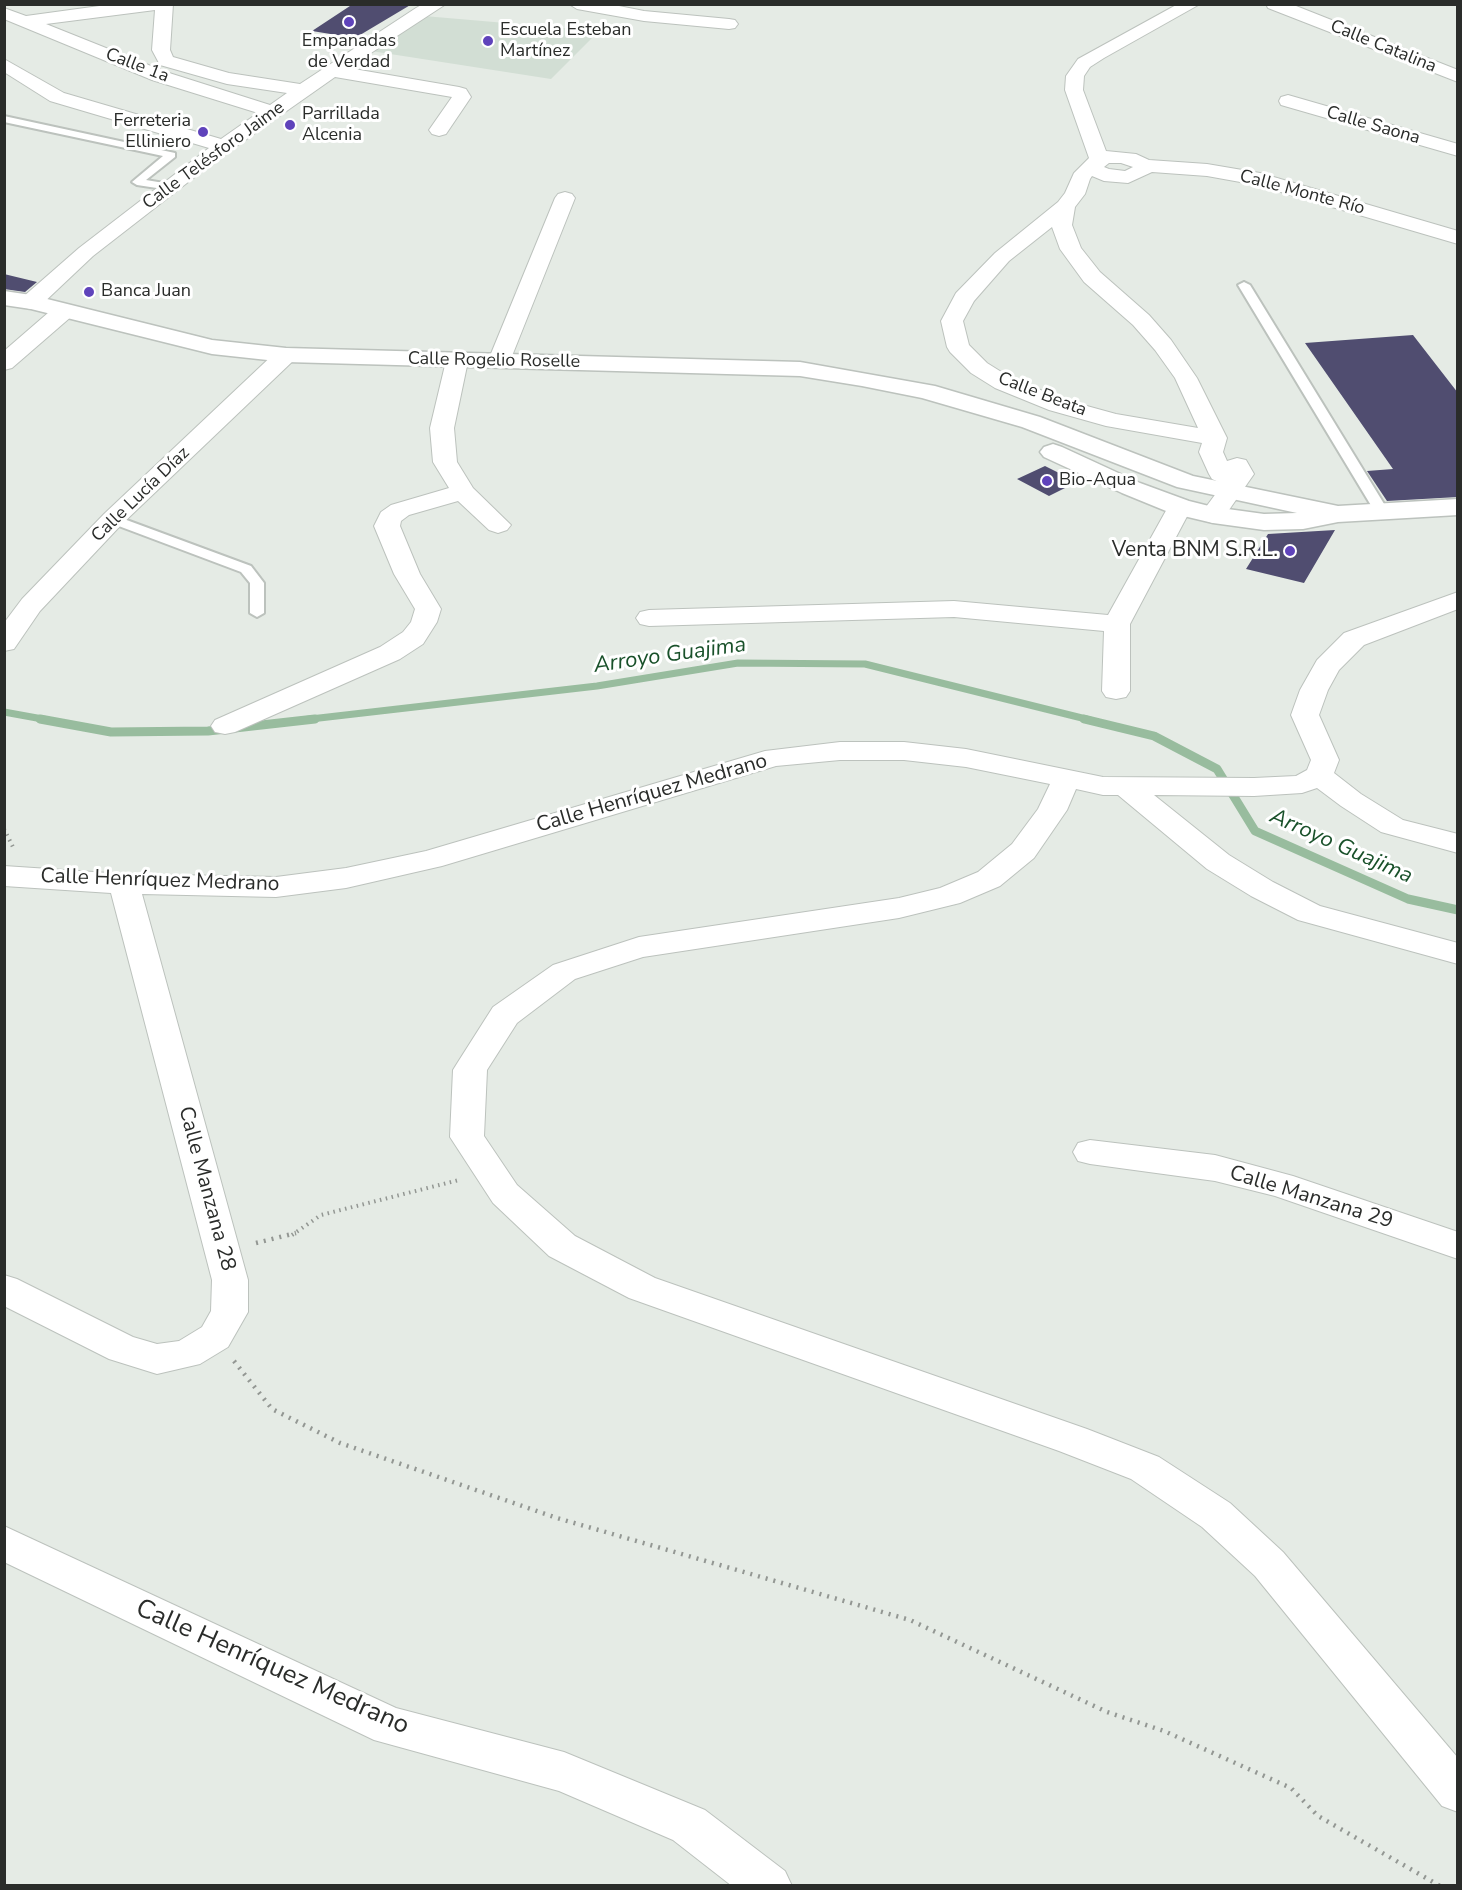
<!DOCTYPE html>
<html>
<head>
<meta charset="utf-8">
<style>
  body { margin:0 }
  #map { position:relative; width:1462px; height:1890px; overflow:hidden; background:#e5ebe5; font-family:"Nunito Sans",sans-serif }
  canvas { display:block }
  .frame { position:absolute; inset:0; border:6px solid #2a2c2a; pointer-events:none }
</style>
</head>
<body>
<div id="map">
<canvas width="1462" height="1890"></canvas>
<div class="frame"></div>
</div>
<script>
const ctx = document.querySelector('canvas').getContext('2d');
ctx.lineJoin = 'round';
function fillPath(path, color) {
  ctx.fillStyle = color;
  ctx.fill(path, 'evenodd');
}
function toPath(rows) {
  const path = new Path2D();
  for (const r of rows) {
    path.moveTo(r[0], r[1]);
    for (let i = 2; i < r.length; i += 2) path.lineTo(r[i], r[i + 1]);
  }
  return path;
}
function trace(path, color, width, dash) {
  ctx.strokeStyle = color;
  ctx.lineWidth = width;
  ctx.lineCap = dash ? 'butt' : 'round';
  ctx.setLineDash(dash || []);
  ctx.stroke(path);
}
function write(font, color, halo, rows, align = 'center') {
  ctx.font = font + ' "Nunito Sans",sans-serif';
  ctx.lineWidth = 6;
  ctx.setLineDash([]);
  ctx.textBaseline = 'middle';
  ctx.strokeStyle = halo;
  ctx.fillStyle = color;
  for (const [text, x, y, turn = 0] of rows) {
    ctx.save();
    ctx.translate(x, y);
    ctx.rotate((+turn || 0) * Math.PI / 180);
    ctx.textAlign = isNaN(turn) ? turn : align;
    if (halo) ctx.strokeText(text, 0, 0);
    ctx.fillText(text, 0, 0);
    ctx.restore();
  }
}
fillPath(toPath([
  [424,16,599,31,551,79,371,51]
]), '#d2ded4');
trace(toPath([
  [4,712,48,720],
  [302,720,597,686,738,663,865,664,1090,720]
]), '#98bc9e', 7);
trace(toPath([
  [40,719,111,732,208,731,315,719],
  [1084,719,1154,736,1217,769,1255,831,1408,899,1458,910]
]), '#98bc9e', 9);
fillPath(toPath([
  [353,4,412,4,355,38,312,31],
  [4,274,37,282,25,292,4,289],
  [1413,335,1458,393,1458,497,1387,501,1367,471,1393,469,1305,343],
  [1045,466,1077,482,1049,496,1017,479],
  [1335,530,1304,583,1246,569,1268,534]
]), '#504d70');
const service = toPath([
  [4,116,175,153,175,157,146,180,170,184,175,187,170,190,137,185,132,182,163,156,4,122,4,116],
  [1244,282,1250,285,1389,512,1387,515,1377,515,1375,512,1238,285,1244,282],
  [113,515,251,566,264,583,264,613,257,617,250,613,250,583,241,572,108,522,106,519,113,515]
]);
const minor = toPath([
  [114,4,173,4,170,50,173,57,229,73,300,84,416,8,423,4,446,4,348,68,459,87,466,89,471,97,446,134,439,136,432,134,429,130,452,97,335,77,214,162,93,256,39,307,31,309,23,307,20,302,23,297,79,248,209,148,50,101,4,72,4,59,64,93,221,139,258,113,152,80,4,19,4,8,26,16,114,4],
  [155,10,152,50,160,65,227,84,287,93,270,105,166,72,46,24,155,10],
  [569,4,609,4,644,11,729,19,735,20,738,24,735,28,729,29,644,21,577,9,569,4],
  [1178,4,1200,4,1104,58,1090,67,1084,76,1083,90,1106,151,1136,154,1149,160,1207,164,1260,173,1458,231,1458,244,1257,185,1207,176,1152,172,1128,183,1104,181,1092,176,1090,179,1085,194,1075,207,1072,225,1081,248,1100,272,1149,315,1171,340,1197,378,1227,438,1223,452,1227,461,1237,458,1246,460,1254,474,1222,520,1213,523,1204,520,1200,515,1223,484,1212,479,1209,474,1199,452,1202,443,1106,426,1049,410,995,388,971,373,950,352,947,347,941,321,956,293,995,253,1058,202,1065,193,1074,173,1089,158,1065,90,1066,76,1078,59,1178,4],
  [1109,163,1121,163,1133,167,1125,171,1109,169,1104,167,1109,163],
  [1052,227,1060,249,1084,282,1133,325,1155,350,1175,378,1198,428,1116,414,1065,400,1011,378,987,363,969,345,963,321,974,301,1009,261,1052,227],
  [1266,4,1291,4,1458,70,1458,82,1268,8,1266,4],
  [1288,95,1458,144,1458,156,1281,105,1279,101,1281,97,1288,95],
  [565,192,572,194,575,198,510,361,507,366,499,368,491,366,488,361,555,198,558,194,565,192],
  [64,304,72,306,75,311,72,316,12,368,4,370,4,351,56,306,64,304],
  [286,348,294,350,297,355,294,360,122,524,40,611,14,649,4,651,4,623,22,599,104,514,278,350,286,348],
  [457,354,465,356,468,361,454,428,457,462,473,488,511,525,507,530,498,533,489,530,458,501,409,515,401,521,400,526,420,574,441,609,437,622,423,644,400,659,235,732,225,734,215,732,211,726,215,720,380,647,403,632,411,622,415,609,394,574,374,526,381,512,391,505,449,488,433,462,430,428,446,361,449,356,457,354],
  [1180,500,1189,502,1192,507,1130,624,1130,691,1126,697,1116,699,1106,697,1102,691,1104,631,954,617,649,626,640,624,636,618,640,612,649,610,954,601,1108,615,1168,507,1171,502,1180,500],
  [1458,592,1458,609,1364,645,1339,670,1328,690,1319,715,1339,760,1334,773,1361,794,1403,820,1458,834,1458,853,1381,832,1341,806,1317,788,1302,793,1254,796,1154,795,1229,855,1273,882,1320,906,1458,943,1458,964,1298,920,1251,896,1207,869,1118,795,1103,795,1076,789,1067,810,1034,858,1000,886,960,903,899,918,643,957,575,979,517,1023,487,1070,484,1136,517,1185,575,1236,655,1278,1087,1429,1159,1457,1230,1503,1283,1552,1458,1758,1458,1812,1442,1806,1255,1576,1202,1527,1131,1479,1059,1451,629,1298,549,1256,493,1203,450,1137,453,1070,458,1062,493,1007,553,965,639,937,899,898,940,888,978,872,1012,844,1038,809,1050,784,966,767,904,760,840,760,776,766,442,866,346,888,276,897,142,894,248,1280,248,1312,228,1347,200,1364,157,1374,109,1359,4,1306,4,1275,17,1279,133,1337,157,1344,179,1341,202,1327,211,1311,212,1280,111,893,4,886,4,866,124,874,276,877,346,868,426,851,765,751,840,742,904,742,966,749,1103,777,1254,778,1296,776,1307,770,1311,760,1291,715,1300,690,1317,660,1344,633,1458,592],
  [1090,1140,1215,1155,1293,1176,1458,1232,1458,1259,1275,1196,1215,1181,1090,1164,1078,1161,1073,1152,1078,1143,1090,1140],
  [4,1526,396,1708,564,1752,705,1810,785,1871,792,1886,732,1886,673,1840,559,1791,374,1740,4,1562,4,1526]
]);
const tertiary = toPath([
  [4,291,31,295,212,340,286,348,800,362,935,386,1040,417,1193,476,1338,506,1458,499,1458,515,1338,522,1303,529,1264,530,1213,523,1171,513,1122,493,1044,457,1040,452,1044,447,1053,444,1062,447,1140,483,1189,501,1213,507,1264,514,1297,513,1177,487,1022,427,922,398,862,386,800,376,286,362,212,354,31,309,4,305,4,291]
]);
trace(service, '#bcc2bd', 4);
trace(minor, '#bcc2bd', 2);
trace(tertiary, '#bcc2bd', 3);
trace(toPath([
  [4,829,14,849],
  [292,1235,321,1215,459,1180]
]), '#939793', 4, [1.5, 4.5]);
trace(toPath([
  [256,1243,296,1233],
  [234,1361,272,1409,340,1443,557,1518,910,1620,1107,1712,1164,1731,1291,1788,1318,1816,1440,1886]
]), '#939793', 4.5, [2, 6]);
fillPath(service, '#fff');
fillPath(minor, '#fff');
fillPath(tertiary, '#fff');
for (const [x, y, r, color] of [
  [349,22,6,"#5f43bb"],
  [488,41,6,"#5f43bb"],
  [290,125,6,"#5f43bb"],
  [203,132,6,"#5f43bb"],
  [89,292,6,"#5f43bb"],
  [1047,481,6,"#5f43bb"],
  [1290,551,6,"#5f43bb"]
]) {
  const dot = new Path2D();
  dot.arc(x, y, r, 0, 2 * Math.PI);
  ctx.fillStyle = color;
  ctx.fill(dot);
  trace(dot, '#fff', 2);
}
write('18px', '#2a2c2a', '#fff', [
  ["Escuela Esteban",500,31],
  ["Martínez",500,52],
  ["Empanadas",349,42,"center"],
  ["de Verdad",349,63,"center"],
  ["Parrillada",302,115],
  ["Alcenia",302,136],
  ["Ferreteria",191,122,"right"],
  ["Elliniero",191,143,"right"],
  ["Banca Juan",101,292],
  ["Bio-Aqua",1059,481]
], 'left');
write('18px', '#2a2c2a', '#fff', [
  ["Calle Catalina",1383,47,22],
  ["Calle 1a",137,66,21],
  ["Calle Saona",1373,126,16],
  ["Calle Telésforo Jaime",214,156,-36],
  ["Calle Monte Río",1302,193,15],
  ["Calle Rogelio Roselle",494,361,1],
  ["Calle Beata",1042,395,21],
  ["Calle Lucía Díaz",141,495,-44]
]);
write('21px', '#2a2c2a', '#fff', [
  ["Venta BNM S.R.L.",1278,551]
], 'right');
write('21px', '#2a2c2a', '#fff', [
  ["Calle Henríquez Medrano",652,794,-16],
  ["Calle Henríquez Medrano",160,881,2],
  ["Calle Manzana 28",206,1189,75],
  ["Calle Manzana 29",1311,1198,17]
]);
write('italic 22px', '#19512a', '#fff', [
  ["Arroyo Guajima",670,656,-8],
  ["Arroyo Guajima",1341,847,24]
]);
write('26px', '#2a2c2a', '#fff', [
  ["Calle Henríquez Medrano",272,1668,24]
]);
</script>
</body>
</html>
